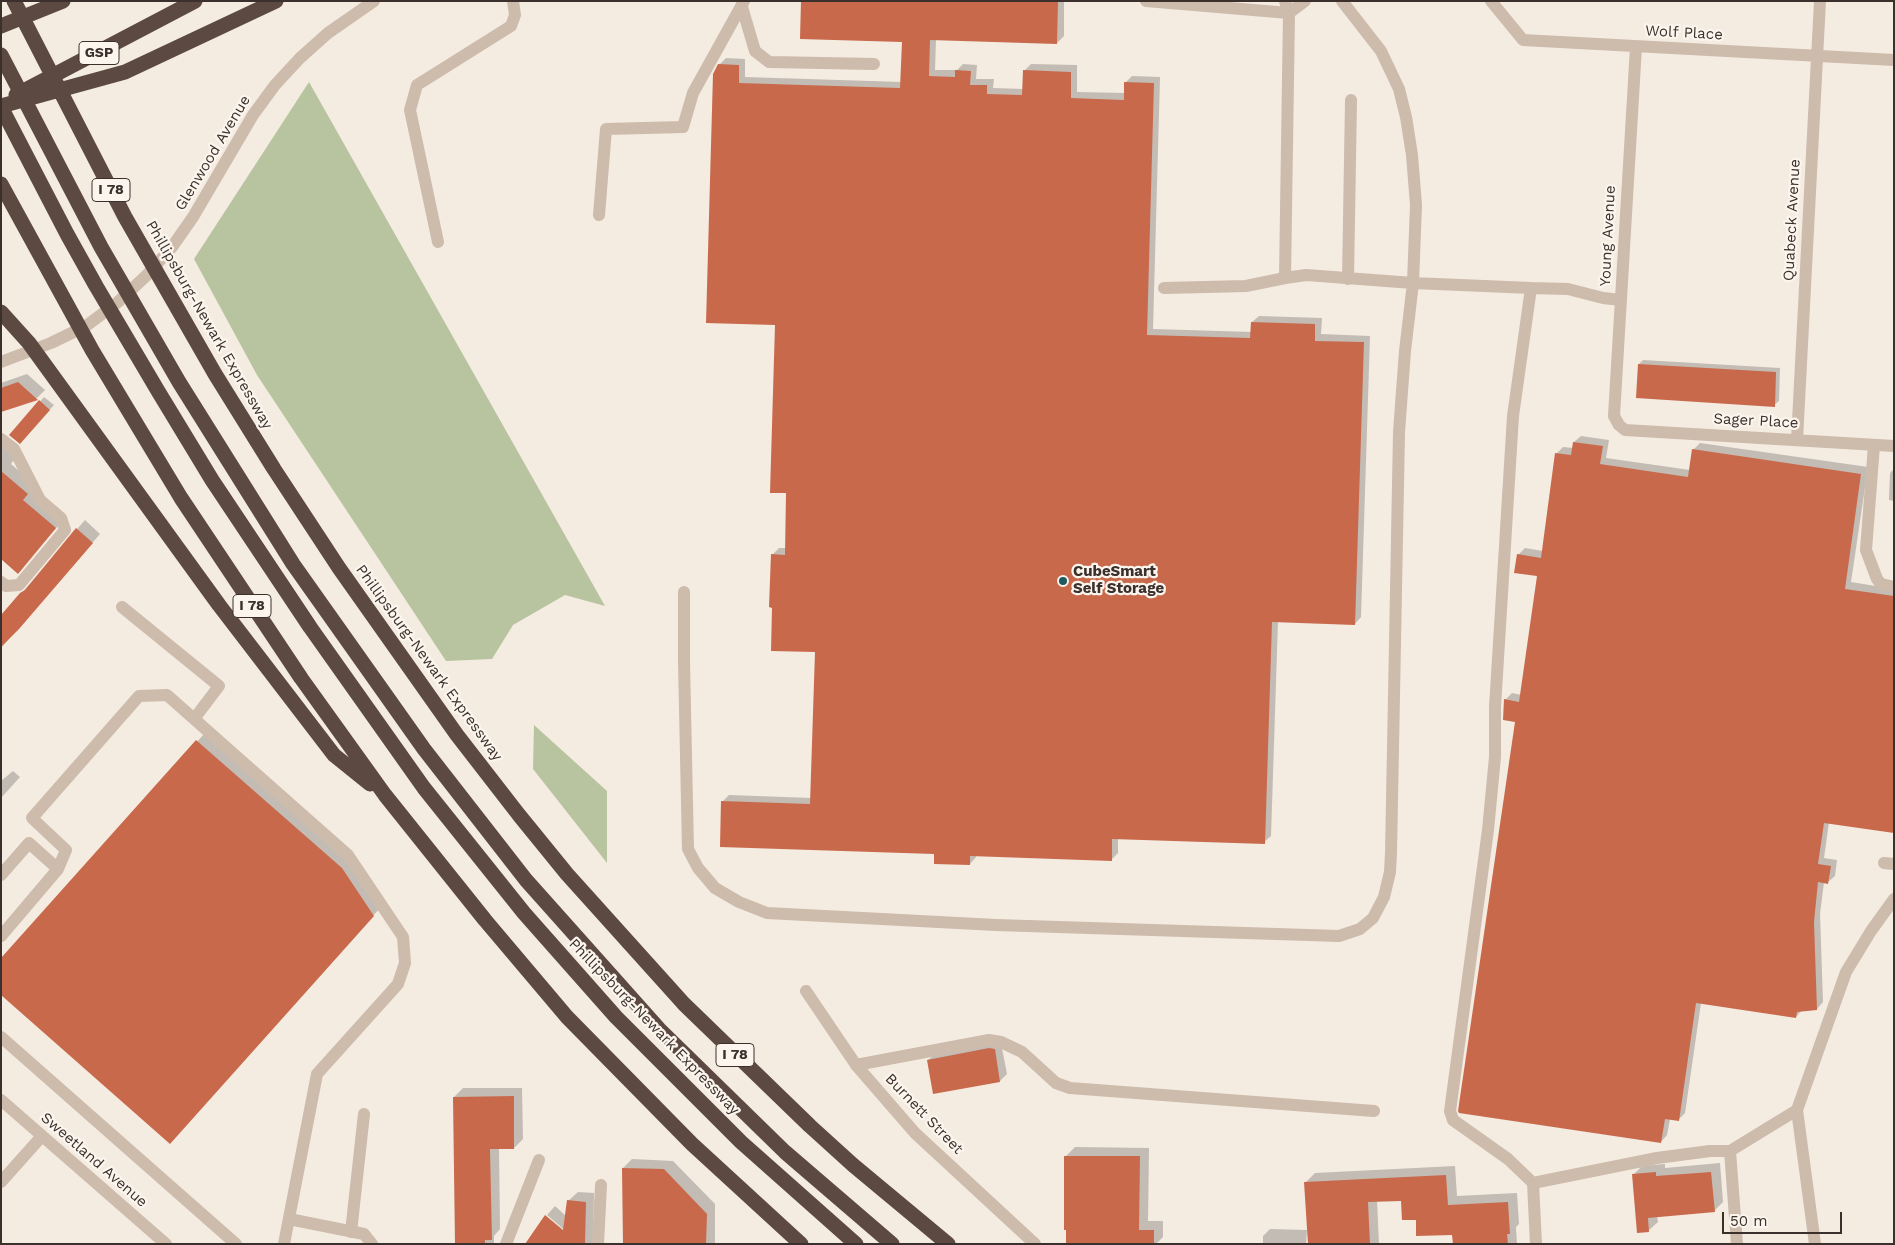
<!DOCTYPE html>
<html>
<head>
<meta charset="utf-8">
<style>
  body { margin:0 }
  #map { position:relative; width:1895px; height:1245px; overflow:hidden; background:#f4ebe1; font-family:"Work Sans",sans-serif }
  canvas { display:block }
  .frame { position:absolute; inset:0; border:2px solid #3b302b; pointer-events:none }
  .scale { position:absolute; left:1722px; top:1212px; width:120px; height:22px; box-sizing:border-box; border:2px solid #3b302b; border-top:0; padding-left:6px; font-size:15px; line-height:18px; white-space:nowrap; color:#3b302b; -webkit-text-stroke:4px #fbf5ee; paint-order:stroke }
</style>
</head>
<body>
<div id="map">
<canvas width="1895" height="1245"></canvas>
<div class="frame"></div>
<div class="scale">50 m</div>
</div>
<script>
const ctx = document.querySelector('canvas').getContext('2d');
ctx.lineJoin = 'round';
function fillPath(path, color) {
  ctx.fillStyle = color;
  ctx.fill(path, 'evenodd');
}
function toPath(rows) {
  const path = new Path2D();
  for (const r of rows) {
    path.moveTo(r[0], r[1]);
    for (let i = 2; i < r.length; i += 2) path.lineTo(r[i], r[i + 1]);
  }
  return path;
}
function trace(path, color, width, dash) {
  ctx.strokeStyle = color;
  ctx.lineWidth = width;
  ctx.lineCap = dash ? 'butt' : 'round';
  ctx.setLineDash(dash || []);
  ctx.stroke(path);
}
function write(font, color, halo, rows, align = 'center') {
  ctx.font = font + ' "Work Sans",sans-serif';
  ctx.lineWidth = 4.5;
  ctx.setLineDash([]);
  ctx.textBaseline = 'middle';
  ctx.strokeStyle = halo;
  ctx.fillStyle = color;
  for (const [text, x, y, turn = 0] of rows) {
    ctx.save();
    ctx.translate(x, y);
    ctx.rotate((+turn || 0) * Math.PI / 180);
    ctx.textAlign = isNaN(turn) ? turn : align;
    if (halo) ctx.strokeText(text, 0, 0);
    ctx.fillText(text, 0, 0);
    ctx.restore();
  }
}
fillPath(toPath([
  [309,82,605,606,565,595,513,625,492,659,446,661,257,375,194,259],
  [534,725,607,791,607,863,533,769]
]), '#b8c4a0');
fillPath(toPath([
  [802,1,1064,1,1064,36,1057,43,936,39,935,70,957,70,963,64,977,65,976,79,994,79,993,88,1024,89,1024,71,1031,64,1077,65,1077,92,1125,93,1125,83,1132,76,1160,77,1153,329,1252,332,1252,322,1259,316,1322,318,1321,334,1370,336,1361,617,1355,624,1278,621,1271,836,1264,842,1118,837,1118,853,1111,860,976,855,976,857,970,864,936,853,722,802,729,795,812,798,816,651,772,555,779,548,786,548,788,492,776,324,719,65,726,58,745,59,745,77,902,82,903,41],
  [1643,360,1780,368,1779,401,1774,405,1637,397,1639,364],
  [27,374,45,390,37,398,1,410,1,383],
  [44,397,54,405,24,438,11,435],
  [1,435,15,458,11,464,35,485,64,519,26,563,1,557],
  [1581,436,1609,440,1606,458,1690,470,1693,450,1700,443,1868,467,1851,582,1894,589,1894,832,1829,822,1824,858,1837,860,1835,876,1828,882,1824,882,1820,914,1823,1002,1817,1009,1802,1010,1796,1017,1701,1003,1685,1113,1678,1120,1670,1119,1667,1135,1661,1142,1516,721,1505,700,1512,693,1522,695,1539,575,1518,555,1525,548,1543,551,1557,453,1563,447,1573,448,1574,442],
  [1894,469,1894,501,1889,500,1890,473],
  [85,520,100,534,1,648,1,617],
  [204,734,348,862,380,908,176,1135,1,960],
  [13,771,20,777,1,798,1,781],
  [1001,1043,1007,1074,1000,1081,934,1092,928,1060,935,1054],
  [463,1088,522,1088,523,1139,514,1148,499,1148,500,1229,494,1236,494,1244,456,1244,454,1097],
  [1075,1147,1149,1148,1148,1221,1163,1221,1163,1237,1156,1244,1067,1244,1066,1156],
  [632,1159,673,1161,715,1204,715,1244,625,1244,623,1168],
  [1720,1163,1723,1202,1714,1211,1657,1216,1658,1222,1648,1231,1633,1175,1642,1166,1665,1164,1665,1168],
  [1455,1166,1457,1196,1517,1193,1519,1224,1516,1227,1517,1244,1454,1244,1453,1233,1417,1218,1402,1199,1377,1200,1379,1244,1322,1244,1306,1182,1315,1173],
  [578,1192,594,1193,593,1244,527,1244,567,1235,568,1233,547,1215,555,1206,566,1216,568,1201],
  [1270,1229,1307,1230,1306,1244,1263,1244,1263,1236]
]), '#0003');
fillPath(toPath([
  [801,1,1058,1,1057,44,930,40,929,76,955,77,955,70,971,71,970,85,987,85,987,94,1022,95,1023,70,1071,72,1071,98,1124,100,1124,82,1154,83,1147,335,1250,338,1251,322,1315,324,1315,341,1364,342,1355,625,1272,622,1265,844,1112,839,1112,861,970,856,970,865,934,864,934,854,720,847,721,801,810,804,815,652,771,651,772,608,769,607,771,554,785,555,786,493,770,493,775,325,706,323,713,74,718,64,739,65,739,83,900,88,902,42,800,39],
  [1638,364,1776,372,1775,407,1636,398],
  [18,382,38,400,1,412,1,388],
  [39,400,50,410,20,444,9,435],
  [1573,442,1603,446,1600,464,1688,477,1692,449,1861,474,1845,589,1894,596,1894,833,1824,823,1818,864,1831,866,1828,884,1818,882,1814,922,1817,1010,1797,1012,1796,1018,1696,1003,1679,1121,1665,1119,1661,1143,1459,1113,1458,1111,1515,722,1503,720,1504,699,1519,702,1537,576,1514,573,1517,554,1541,558,1555,453,1571,455],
  [1,471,28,494,23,500,56,528,18,574,1,559],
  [76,528,93,543,19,629,1,647,1,615,20,593,25,590],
  [196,740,342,868,374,916,170,1144,1,995,1,958],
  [989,1048,995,1049,1000,1082,933,1094,927,1060],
  [514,1096,514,1149,490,1149,492,1240,485,1240,485,1244,455,1244,453,1097],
  [1064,1156,1140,1156,1139,1230,1154,1230,1154,1244,1066,1244,1066,1230,1064,1230],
  [622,1168,664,1169,707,1214,706,1244,623,1244],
  [1656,1172,1656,1176,1711,1172,1715,1212,1648,1218,1649,1232,1637,1233,1632,1174],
  [1446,1175,1448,1205,1508,1202,1510,1234,1507,1234,1508,1244,1453,1244,1452,1235,1416,1236,1416,1220,1402,1220,1401,1201,1368,1202,1370,1244,1308,1244,1304,1182],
  [567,1200,586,1202,585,1244,525,1244,545,1215,563,1230]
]), '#c8694b');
trace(toPath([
  [1146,1,1289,13,1285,1],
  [1305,1,1289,13,1285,278,1306,275,1413,283,1531,288],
  [1491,1,1523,40,1894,60],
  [742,7,755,51,769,62,874,64],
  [1636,47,1614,416,1619,425,1625,430,1894,446],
  [599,215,606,129,683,127,693,93,744,1],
  [438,242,410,110,417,85,511,26,515,15,513,1],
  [1348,279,1351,100],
  [1164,288,1246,286,1285,278],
  [1,362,51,343,86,326,118,302,147,275,172,247,193,217,253,115,275,85,300,58,328,33,374,1],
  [1,439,14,449,40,500,61,518,65,530,19,585,6,586,1,582],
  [1797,440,1820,1],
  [1874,445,1866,550,1877,579,1881,584,1894,587],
  [684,592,684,662,688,849,698,868,715,888,739,902,767,913,996,925,1339,936,1360,929,1373,918,1384,897,1390,872,1391,853,1399,432,1405,351,1413,283,1416,205,1412,155,1406,117,1399,89,1381,51,1342,1],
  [122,607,219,686,194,719],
  [1884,863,1894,864],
  [1,875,29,843,58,869],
  [1,936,58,869,66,850,32,818,139,696,167,695,348,855,403,937,405,963,398,984,317,1074,284,1244],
  [806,991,856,1065,915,1133,1035,1244],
  [1,1037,236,1244],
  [856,1065,989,1040,1001,1042,1022,1052,1056,1083,1070,1088,1374,1111],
  [1,1100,166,1244],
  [1797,1110,1815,1244],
  [1730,1151,1737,1244],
  [1,1182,42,1136],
  [1533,1183,1657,1158,1710,1151,1730,1151,1797,1110,1846,972,1871,931,1894,899],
  [289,1219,364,1234,372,1244],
  [351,1232,364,1114],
  [506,1244,539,1160],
  [598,1244,601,1185],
  [1536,1244,1533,1183,1508,1159,1453,1120,1450,1111,1488,830,1495,757,1495,707,1513,416,1531,288,1568,289,1603,298,1621,300]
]), '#cdbbac', 12);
trace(toPath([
  [14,1,125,217,215,374,274,469,339,568,457,735,519,815,567,874,684,1004,810,1126,853,1165,948,1244],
  [1,26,63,1],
  [1,55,101,247,179,382,293,564,424,749,526,880,659,1029,785,1152,892,1244],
  [16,95,195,1],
  [1,106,125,72,276,1],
  [1,107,67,234,96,286,158,391,212,480,310,627,424,788,524,913,616,1017,741,1142,856,1244],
  [1,184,92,350,181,498,301,678,385,795,485,920,567,1017,692,1144,801,1244],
  [1,312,29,343,219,605,334,755,370,784]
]), '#5c4a42', 15);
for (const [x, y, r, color] of [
  [1063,581,5,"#1f5a5e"]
]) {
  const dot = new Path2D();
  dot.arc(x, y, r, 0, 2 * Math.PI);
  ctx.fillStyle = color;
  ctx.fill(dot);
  trace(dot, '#fbf5ee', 2);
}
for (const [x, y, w] of [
  [99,53,40],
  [111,190,38],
  [252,606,38],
  [735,1055,38]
]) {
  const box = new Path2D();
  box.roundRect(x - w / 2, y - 11.5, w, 23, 4);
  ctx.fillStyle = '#fbf5ee';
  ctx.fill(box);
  trace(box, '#3b302b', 1);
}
write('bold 14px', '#3b302b', null, [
  ["GSP",99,53],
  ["I 78",111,190],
  ["I 78",252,606],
  ["I 78",735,1055]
]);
write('15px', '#3b302b', '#fbf5ee', [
  ["Wolf Place",1684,33,3],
  ["Glenwood Avenue",213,153,-59],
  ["Quabeck Avenue",1792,220,-87],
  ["Young Avenue",1608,236,-87],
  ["Phillipsburg-Newark Expressway",209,325,60],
  ["Sager Place",1756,421,3],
  ["Phillipsburg-Newark Expressway",429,663,54],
  ["Phillipsburg-Newark Expressway",654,1027,46],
  ["Burnett Street",924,1114,46],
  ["Sweetland Avenue",94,1160,41]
]);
write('bold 15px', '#3b302b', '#fbf5ee', [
  ["CubeSmart",1073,572],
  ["Self Storage",1073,589]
], 'left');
</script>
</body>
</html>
